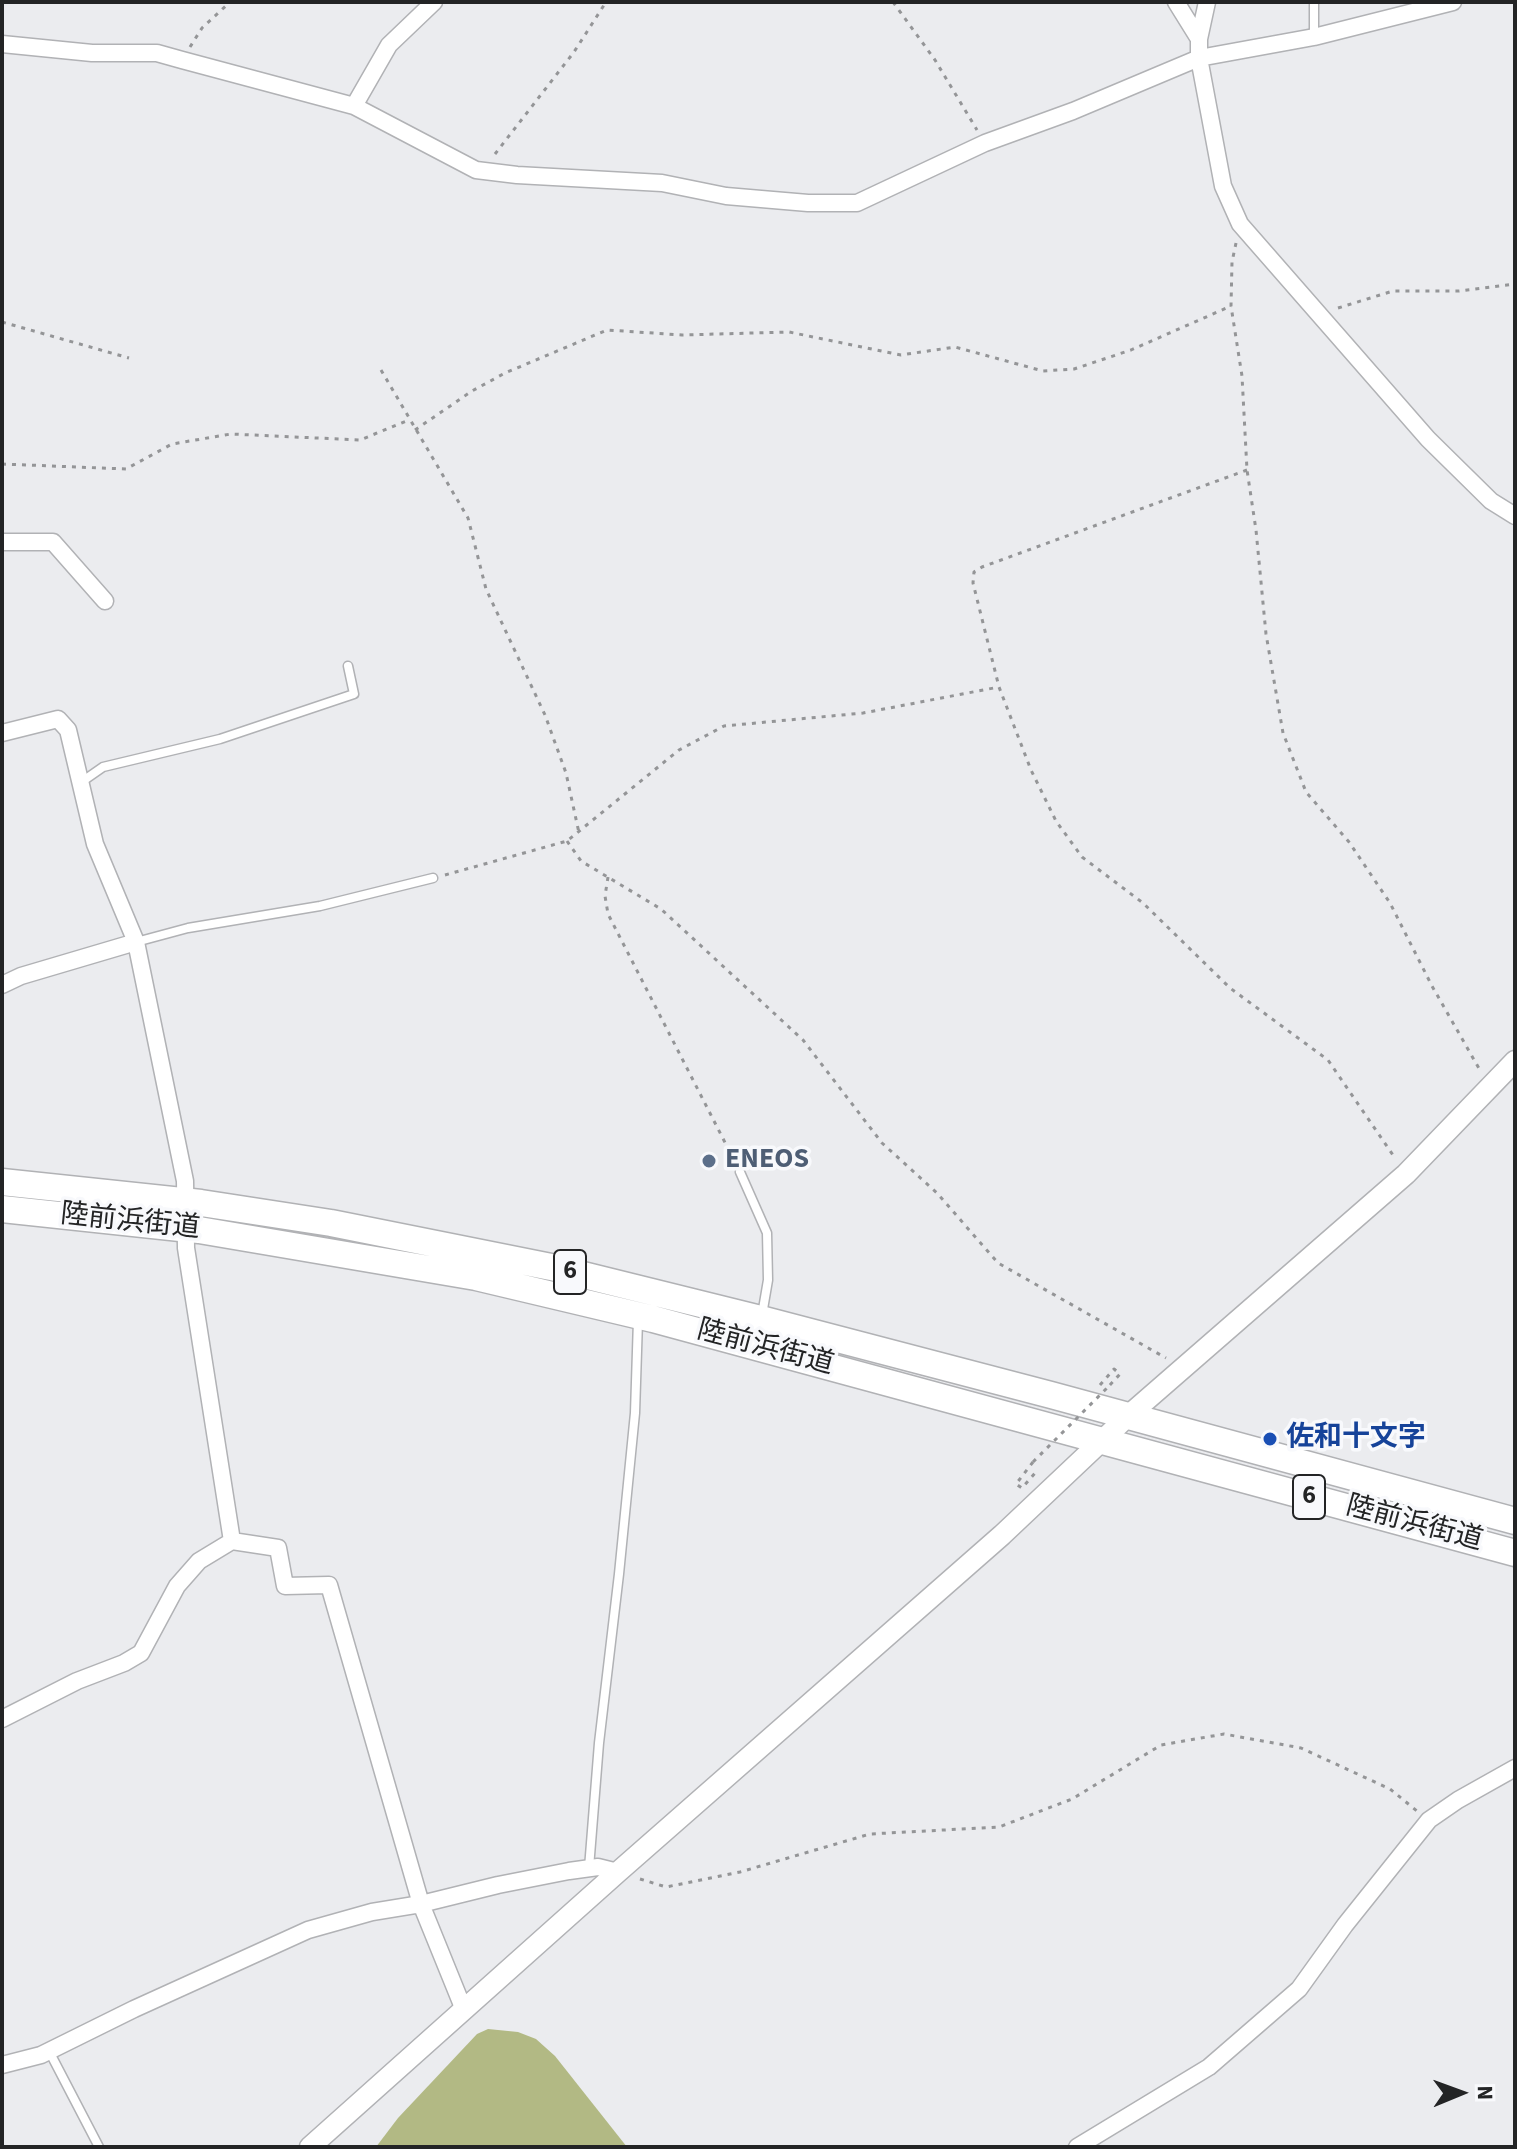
<!DOCTYPE html>
<html>
<head>
<meta charset="utf-8">
<style>
  body { margin:0 }
  #map { position:relative; width:1517px; height:2149px; overflow:hidden; background:#ebecef; font-family:"Source Sans 3",sans-serif }
  canvas { display:block }
  .frame { position:absolute; inset:0; border:4px solid #232425; pointer-events:none }
  .north { position:absolute; left:1421px; top:2053px; width:80px; height:80px; -webkit-text-stroke:6px #f8f9fc; paint-order:stroke; rotate:89deg; font-size:22px; font-weight:700; line-height:32px; text-align:center; color:#232425 }
  .north::after { content:''; display:block; margin:auto; width:28px; height:36px; background:#232425; clip-path:polygon(50% 0,100% 100%,50% 72%,0 100%) }
</style>
</head>
<body>
<div id="map">
<canvas width="1517" height="2149"></canvas>
<div class="frame"></div>
<div class="north">N</div>
</div>
<script>
const ctx = document.querySelector('canvas').getContext('2d');
ctx.lineJoin = 'round';
function fillPath(path, color) {
  ctx.fillStyle = color;
  ctx.fill(path, 'evenodd');
}
function toPath(rows) {
  const path = new Path2D();
  for (const r of rows) {
    path.moveTo(r[0], r[1]);
    for (let i = 2; i < r.length; i += 2) path.lineTo(r[i], r[i + 1]);
  }
  return path;
}
function trace(path, color, width, dash) {
  ctx.strokeStyle = color;
  ctx.lineWidth = width;
  ctx.lineCap = dash ? 'butt' : 'round';
  ctx.setLineDash(dash || []);
  ctx.stroke(path);
}
function write(font, color, halo, rows, align = 'center') {
  ctx.font = font + ' "Source Sans 3","Noto Sans JP",sans-serif';
  ctx.lineWidth = 7;
  ctx.setLineDash([]);
  ctx.textBaseline = 'middle';
  ctx.strokeStyle = halo;
  ctx.fillStyle = color;
  for (const [text, x, y, turn = 0] of rows) {
    ctx.save();
    ctx.translate(x, y);
    ctx.rotate((+turn || 0) * Math.PI / 180);
    ctx.textAlign = isNaN(turn) ? turn : align;
    if (halo) ctx.strokeText(text, 0, 0);
    ctx.fillText(text, 0, 0);
    ctx.restore();
  }
}
fillPath(toPath([
  [488,2029,518,2032,536,2039,555,2056,627,2147,376,2147,398,2118,477,2034]
]), '#b2b984');
const service = toPath([
  [1314,37,1314,2],
  [80,783,103,767,220,739,354,694,348,666],
  [136,942,188,928,320,906,433,878],
  [740,1172,767,1233,768,1280,762,1315],
  [589,1868,599,1743,619,1574,635,1413,638,1320],
  [49,2051,99,2147]
]);
const minor = toPath([
  [1176,2,1199,39],
  [1207,2,1199,39,1199,58,1223,186,1240,224,1428,439,1491,501,1515,516],
  [2,44,92,53,157,53,182,60,354,106,476,170,517,175,662,183,726,196,808,203,857,203,985,143,1073,111,1199,58,1314,37,1453,2],
  [354,106,389,45,434,2],
  [2,542,53,542,105,601],
  [2,733,58,719,68,730,95,844,136,942,185,1181,186,1248,232,1541],
  [2,985,21,976,136,942],
  [2,1719,77,1681,124,1663,141,1653,177,1586,199,1561,232,1541,278,1548,285,1586,329,1585,421,1904,464,2010],
  [2,2065,41,2055,134,2009,308,1930,372,1912,421,1904,498,1885,569,1871,598,1867,618,1872],
  [1077,2147,1209,2067,1299,1989,1345,1925,1429,1820,1458,1800,1515,1768]
]);
const tertiary = toPath([
  [310,2147,618,1872,1002,1535,1128,1416,1406,1174,1515,1061]
]);
const trunk = toPath([
  [2,1182,201,1203,331,1223,551,1267,761,1319,1051,1395,1515,1521],
  [2,1209,199,1230,476,1277,653,1319,1515,1553]
]);
trace(service, '#b1b2b5', 11);
trace(minor, '#b1b2b5', 19);
trace(tertiary, '#b1b2b5', 23);
trace(trunk, '#b1b2b5', 29);
trace(toPath([
  [893,2,935,60,977,130],
  [190,47,202,28,230,2],
  [495,154,574,52,606,2],
  [1236,243,1232,262,1231,306,1242,376,1247,470,1256,530,1266,634,1283,733,1306,792,1349,842,1390,903,1432,986,1481,1072],
  [1338,308,1393,291,1459,291,1515,284],
  [2,322,129,358],
  [381,370,468,518,486,589,545,715,566,773,579,833],
  [415,430,472,391,505,373,607,330,682,335,789,332,901,355,955,347,1043,371,1074,369,1131,350,1231,306],
  [2,464,126,469,172,444,231,434,360,440,409,420],
  [1247,470,982,567,974,572,973,583,999,687,1031,770,1056,821,1082,857,1143,903,1230,988,1328,1060,1395,1158],
  [567,841,581,861,661,909,803,1040,882,1143,937,1193,998,1263,1166,1358],
  [445,875,567,841,679,750,724,726,863,713,999,687],
  [608,877,605,896,608,914,735,1162],
  [1100,1385,1114,1369,1120,1374,1109,1386],
  [1033,1462,1016,1484,1022,1488,1035,1473],
  [640,1879,666,1887,740,1872,870,1834,999,1827,1072,1799,1161,1745,1224,1734,1301,1748,1390,1789,1417,1811]
]), '#949597', 3, [4, 6]);
trace(service, '#fff', 8);
trace(minor, '#fff', 16);
trace(tertiary, '#fff', 20);
trace(trunk, '#fff', 26);
trace(toPath([
  [1033,1462,1109,1386]
]), '#949597', 3, [4, 6]);
for (const [x, y, r, color] of [
  [709,1161,8,"#5c6f8a"],
  [1270,1439,8,"#1a4fb4"]
]) {
  const dot = new Path2D();
  dot.arc(x, y, r, 0, 2 * Math.PI);
  ctx.fillStyle = color;
  ctx.fill(dot);
  trace(dot, '#f8f9fc', 3);
}
for (const [x, y, w] of [
  [570,1272,32],
  [1309,1497,32]
]) {
  const box = new Path2D();
  box.roundRect(x - w / 2, y - 22, w, 44, 6);
  ctx.fillStyle = '#f8f9fc';
  ctx.fill(box);
  trace(box, '#232425', 2);
}
write('bold 26px', '#232425', null, [
  ["6",570,1272],
  ["6",1309,1497]
]);
write('bold 28px', '#4e5e75', '#f8f9fc', [
  ["ENEOS",725,1161]
], 'left');
write('28px', '#232425', '#f8f9fc', [
  ["陸前浜街道",130,1223,6],
  ["陸前浜街道",765,1349,15],
  ["陸前浜街道",1414,1525,15]
]);
write('bold 28px', '#164399', '#f8f9fc', [
  ["佐和十文字",1286,1439]
], 'left');
</script>
</body>
</html>
